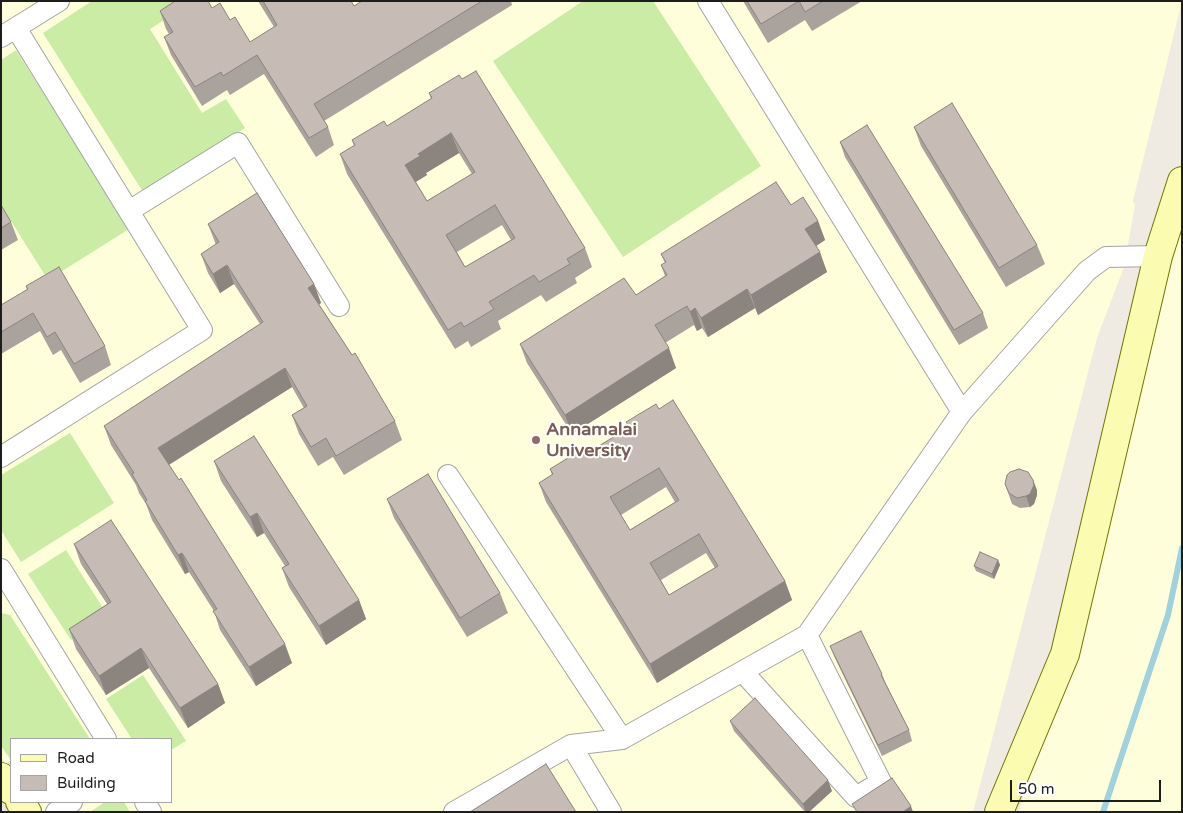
<!DOCTYPE html>
<html>
<head>
<meta charset="utf-8">
<style>
  body { margin:0 }
  #map { position:relative; width:1183px; height:813px; overflow:hidden; background:#efeae2; font-family:"Varela Round",sans-serif }
  canvas { display:block }
  .frame { position:absolute; inset:0; border:2px solid #1d1d1d; pointer-events:none }
  .legend { position:absolute; left:10px; top:738px; width:162px; height:65px; box-sizing:border-box; background:#fff; border:1px solid #a5a5a5; margin:0; padding:6px 9px; list-style:none; font-size:15px; color:#1d1d1d }
  .legend li { display:flex; align-items:center; gap:10px; height:25px }
  .legend b { width:25px; border:1px solid #a5a5a5 }
  .scale { position:absolute; left:1010px; top:780px; width:151px; height:22px; box-sizing:border-box; border:2px solid #1d1d1d; border-top:0; padding-left:6px; font-size:15px; line-height:18px; white-space:nowrap; color:#1d1d1d; -webkit-text-stroke:4px #fff; paint-order:stroke }
</style>
</head>
<body>
<div id="map">
<canvas width="1183" height="813"></canvas>
<div class="frame"></div>
<ul class="legend">
<li><b style="height:6px;background:#fbfcb2"></b>Road</li>
<li><b style="height:14px;background:#c6bcb5"></b>Building</li>
</ul>
<div class="scale">50 m</div>
</div>
<script>
const ctx = document.querySelector('canvas').getContext('2d');
ctx.lineJoin = 'round';
function fillPath(path, color) {
  ctx.fillStyle = color;
  ctx.fill(path, 'evenodd');
}
function toPath(rows) {
  const path = new Path2D();
  for (const r of rows) {
    path.moveTo(r[0], r[1]);
    for (let i = 2; i < r.length; i += 2) path.lineTo(r[i], r[i + 1]);
  }
  return path;
}
function trace(path, color, width, dash) {
  ctx.strokeStyle = color;
  ctx.lineWidth = width;
  ctx.lineCap = dash ? 'butt' : 'round';
  ctx.setLineDash(dash || []);
  ctx.stroke(path);
}
function write(font, color, halo, rows, align = 'center') {
  ctx.font = font + ' "Varela Round",sans-serif';
  ctx.lineWidth = 4;
  ctx.setLineDash([]);
  ctx.textBaseline = 'middle';
  ctx.strokeStyle = halo;
  ctx.fillStyle = color;
  for (const [text, x, y, turn = 0] of rows) {
    ctx.save();
    ctx.translate(x, y);
    ctx.rotate((+turn || 0) * Math.PI / 180);
    ctx.textAlign = isNaN(turn) ? turn : align;
    if (halo) ctx.strokeText(text, 0, 0);
    ctx.fillText(text, 0, 0);
    ctx.restore();
  }
}
fillPath(toPath([
  [1,1,1182,1,1133,201,1135,205,1124,267,1097,338,973,812,41,812,34,802,171,802,171,739,11,739,11,771,1,757],
  [1182,224,1182,812,1019,812]
]), '#fffeda');
fillPath(toPath([
  [92,1,194,1,150,29,202,113,226,99,245,128,143,192,43,33],
  [583,1,653,1,761,166,623,257,493,61],
  [16,50,129,229,48,280,1,205,1,60],
  [70,433,114,503,21,562,1,530,1,475],
  [66,550,108,616,71,640,28,574],
  [1,613,10,615,90,739,11,739,11,760,1,746],
  [143,675,186,741,171,750,171,739,132,739,106,699],
  [105,802,124,802,130,812,90,812]
]), '#caeca5');
trace(toPath([
  [1103,812,1168,615,1182,548]
]), '#a0d2de', 6);
const street = toPath([
  [708,1,962,412],
  [1,37,59,1],
  [129,211,238,143,339,306],
  [1,457,202,330,16,28],
  [448,475,622,739],
  [1,569,106,739],
  [743,672,856,797,881,782,807,635],
  [571,745,611,812],
  [145,802,151,812],
  [56,812,72,802],
  [454,812,571,745,622,739,807,635,962,412,1087,271,1106,257,1158,256]
]);
const secondary = toPath([
  [1,777,11,790],
  [20,802,27,812],
  [999,812,1065,654,1158,256,1182,181]
]);
trace(street, '#a4a4a4', 22);
trace(secondary, '#6e7700', 30);
trace(street, '#fff', 20);
trace(secondary, '#fbfcb2', 28);
fillPath(toPath([
  [258,1,351,1,354,6,362,1,511,1,512,5,324,121,328,127,334,145,316,157,264,74,230,95,227,90,202,106,171,55,164,37,169,34,166,29,160,11,212,8,230,20,250,42,274,27],
  [743,1,862,1,812,31,805,20,768,43],
  [462,79,585,248,592,267,575,278,577,283,546,302,541,295,498,321,501,329,471,347,468,341,455,349,347,174,340,154,354,146,352,140,387,126,431,99,429,93],
  [459,153,472,174,427,201,416,182,427,175,426,173],
  [502,225,511,240,465,267,457,252],
  [914,127,1037,245,1045,264,1006,287,921,146],
  [840,142,983,313,988,328,959,345,845,157],
  [1,205,11,222,18,240,1,250],
  [791,205,818,221,825,240,816,246,827,272,758,315,755,308,708,337,702,328,697,331,694,325,665,343,676,368,572,434,527,363,520,344,636,295,665,276,661,265,665,263,661,254],
  [208,224,314,284,321,303,319,304,395,421,402,440,344,475,333,457,318,466,299,434,292,415,304,408,292,387,169,465,292,663,256,686,220,630,214,611,189,572,185,574,152,520,146,504,139,493,136,485,111,445,104,426,260,324,234,284,220,293,208,273,201,254,216,245],
  [26,286,105,346,111,365,80,383,61,350,53,355,40,331,1,354,1,305,27,290],
  [659,409,785,581,792,600,657,683,546,502,539,483,552,475,550,469,584,455,629,428,626,422],
  [666,487,675,502,630,530,621,515],
  [706,553,715,568,669,595,661,580],
  [214,461,359,600,366,619,326,645,289,587,282,568,285,566,264,533,257,537,221,481],
  [1005,484,1037,490,1037,495,1034,504,1030,507,1020,508,1012,504],
  [387,499,500,593,508,613,467,637,394,518],
  [74,544,218,684,225,703,188,728,149,668,106,695,76,649,69,629,107,604,81,564],
  [998,560,1000,565,994,579,976,571,974,566],
  [830,646,882,674,886,684,909,730,912,741,882,756,834,656],
  [730,721,832,791,809,812,805,812,734,731]
]), '#aaa29c');
fillPath(toPath([
  [451,133,459,153,426,173,427,175,412,184,405,165,418,154],
  [818,221,825,240,813,248,805,229],
  [820,252,827,272,758,315,751,295],
  [227,265,234,284,220,293,213,274],
  [314,284,321,303,315,307,308,288],
  [747,289,755,308,708,337,701,318],
  [695,308,702,328,697,331,690,312],
  [669,348,676,368,572,434,565,415],
  [285,368,292,387,165,467,158,448],
  [1033,480,1037,490,1037,495,1034,504,1030,507,1026,496],
  [257,513,264,533,257,537,250,517],
  [182,553,189,572,185,574,178,555],
  [998,560,1000,565,994,579,992,574],
  [785,581,792,600,657,683,650,664],
  [359,600,366,619,326,645,319,626],
  [285,644,292,663,256,686,249,667],
  [141,648,149,668,106,695,99,676],
  [218,684,225,703,188,728,180,708],
  [828,780,832,791,809,812,806,812,803,804],
  [911,806,913,812,903,812]
]), '#8b847f');
const building = toPath([
  [175,1,208,1,212,8,220,3,230,20,235,17,250,42,277,25,263,1,351,1,354,6,362,1,482,1,314,104,328,127,309,138,257,55,223,76,221,72,195,87,164,37,173,32,160,11,175,1],
  [747,1,823,1,805,12,799,1,761,24,747,1],
  [476,71,585,248,567,259,570,264,539,282,534,275,489,302,494,309,464,327,461,322,448,330,340,154,355,145,352,140,384,121,387,126,432,98,429,93,459,75,462,79,476,71],
  [451,133,475,172,427,201,405,165,420,156,418,154,451,133],
  [495,205,515,238,465,267,446,235,495,205],
  [952,103,1037,245,999,268,914,127,952,103],
  [867,125,983,313,954,330,840,142,867,125],
  [776,182,791,205,803,197,818,221,805,229,820,252,751,295,747,289,701,318,695,308,690,312,687,306,655,325,669,348,565,415,520,344,624,278,636,295,667,275,661,265,666,262,661,254,776,182],
  [257,193,314,284,308,288,352,355,355,353,395,421,336,456,326,438,311,447,292,415,307,406,285,368,158,448,179,480,181,478,285,644,249,667,213,611,217,609,182,553,178,555,145,501,147,500,132,474,134,473,104,426,263,322,227,265,213,274,201,254,219,242,208,224,257,193],
  [1,205,11,222,1,228,1,205],
  [59,267,105,346,74,364,55,332,47,337,33,313,1,332,1,305,28,289,26,286,59,267],
  [673,400,785,581,650,664,539,483,553,474,550,469,581,450,584,455,630,427,626,422,656,404,659,409,673,400],
  [659,468,679,500,630,530,610,497,659,468],
  [699,534,718,566,669,595,650,563,699,534],
  [254,436,359,600,319,626,282,568,289,564,257,513,250,517,214,461,254,436],
  [1019,469,1028,472,1033,480,1034,485,1030,494,1026,496,1017,498,1009,493,1005,484,1007,475,1010,472,1019,469],
  [428,474,500,593,460,618,387,499,428,474],
  [111,520,218,684,180,708,141,648,99,676,69,629,111,602,74,544,111,520],
  [980,552,998,560,992,574,974,566,980,552],
  [861,631,882,674,881,675,909,730,878,745,830,646,861,631],
  [755,698,828,780,803,804,730,721,755,698],
  [546,764,576,812,470,812,546,764],
  [892,778,911,806,903,812,857,812,852,804,892,778]
]);
fillPath(building, '#c6bcb5');
trace(building, '#8b847f', 1);
for (const [x, y, r, color] of [
  [536,440,5,"#8d6e63"]
]) {
  const dot = new Path2D();
  dot.arc(x, y, r, 0, 2 * Math.PI);
  ctx.fillStyle = color;
  ctx.fill(dot);
  trace(dot, '#fff', 2);
}
write('bold 18px', '#785e54', '#fff', [
  ["Annamalai",546,430],
  ["University",546,451]
], 'left');
</script>
</body>
</html>
